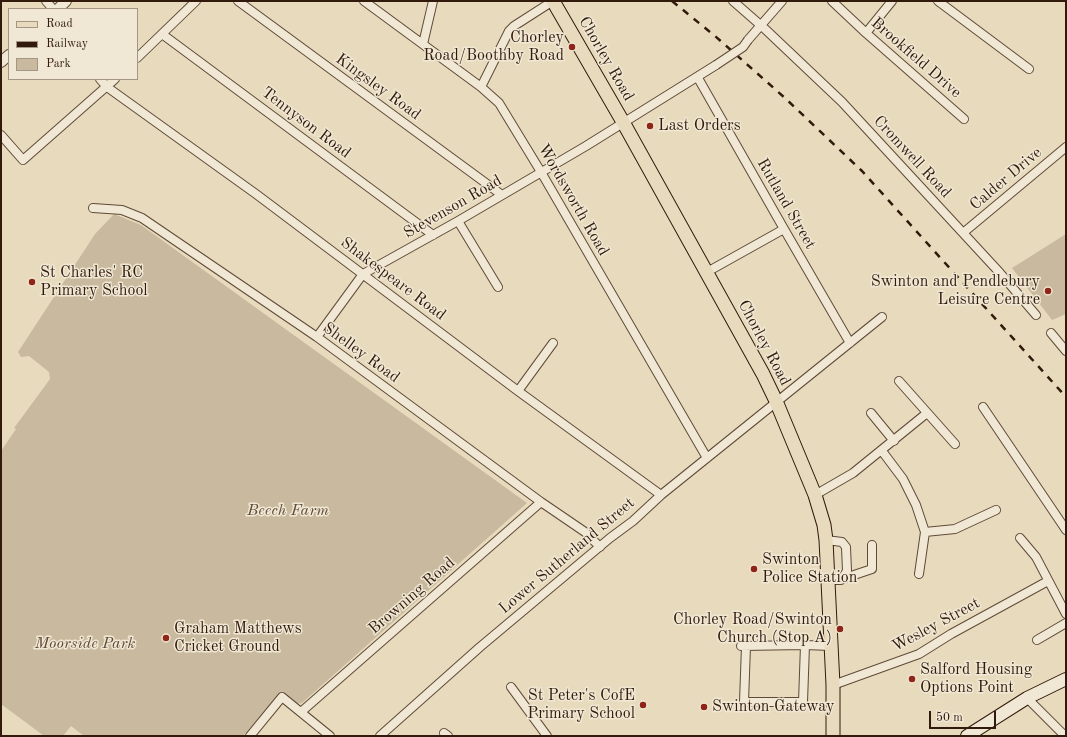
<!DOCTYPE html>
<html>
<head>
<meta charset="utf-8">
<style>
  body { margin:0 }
  #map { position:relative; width:1067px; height:737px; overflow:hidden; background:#e8dbbd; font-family:"Old Standard TT",serif }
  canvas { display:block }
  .frame { position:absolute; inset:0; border:2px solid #31190b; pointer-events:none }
  .legend { position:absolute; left:8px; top:8px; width:130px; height:72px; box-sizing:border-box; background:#f0e8d4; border:1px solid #a49584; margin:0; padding:5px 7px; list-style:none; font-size:12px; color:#31190b }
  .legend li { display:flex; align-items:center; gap:8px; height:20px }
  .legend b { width:20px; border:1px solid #a49584 }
  .scale { position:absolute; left:929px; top:711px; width:67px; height:18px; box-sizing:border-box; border:2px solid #31190b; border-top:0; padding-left:5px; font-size:12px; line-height:14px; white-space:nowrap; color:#31190b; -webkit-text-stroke:3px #f0e8d4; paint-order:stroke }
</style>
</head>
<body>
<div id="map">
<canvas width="1067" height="737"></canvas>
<div class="frame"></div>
<ul class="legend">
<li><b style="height:5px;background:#e8dbbd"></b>Road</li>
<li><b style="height:5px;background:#31190b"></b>Railway</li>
<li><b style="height:11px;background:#c9ba9f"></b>Park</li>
</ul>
<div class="scale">50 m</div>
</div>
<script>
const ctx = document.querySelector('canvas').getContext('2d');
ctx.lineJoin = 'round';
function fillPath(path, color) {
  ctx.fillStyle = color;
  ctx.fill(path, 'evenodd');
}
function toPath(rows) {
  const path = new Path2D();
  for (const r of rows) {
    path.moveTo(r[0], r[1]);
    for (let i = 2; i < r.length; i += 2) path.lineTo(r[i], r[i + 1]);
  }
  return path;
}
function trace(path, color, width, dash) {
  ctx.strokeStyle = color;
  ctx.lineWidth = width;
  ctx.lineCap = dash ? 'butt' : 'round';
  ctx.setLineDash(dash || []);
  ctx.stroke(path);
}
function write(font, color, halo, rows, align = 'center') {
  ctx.font = font + ' "Old Standard TT",serif';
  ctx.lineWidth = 3;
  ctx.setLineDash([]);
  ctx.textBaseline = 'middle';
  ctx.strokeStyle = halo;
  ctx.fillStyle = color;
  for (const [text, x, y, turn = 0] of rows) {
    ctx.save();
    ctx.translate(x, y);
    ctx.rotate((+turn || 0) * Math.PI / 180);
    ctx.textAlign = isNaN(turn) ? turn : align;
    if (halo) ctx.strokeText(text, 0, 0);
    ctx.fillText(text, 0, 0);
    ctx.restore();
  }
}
fillPath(toPath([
  [114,214,141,225,527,503,302,703,297,704,294,702,281,692,243,736,84,736,71,726,63,736,44,736,1,704,1,451,16,429,14,428,50,379,49,372,29,356,21,357,18,352,95,234],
  [1066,234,1066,314,1052,320,1012,268]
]), '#c9ba9f');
const minor = toPath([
  [46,1,53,9],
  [238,1,502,195],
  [364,1,481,87,499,103,541,172,707,458],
  [733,1,765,29,842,102,1000,273,1036,315],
  [832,1,866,33,964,119],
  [938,1,1029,69],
  [866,33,892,1],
  [162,34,433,235],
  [748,40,782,1],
  [423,44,433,1],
  [137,58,196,1],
  [698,78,784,229,850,343],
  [100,79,107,87,256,194,518,391,661,495],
  [481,87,509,31,514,26,553,1],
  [1,135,23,160,115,79],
  [93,208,122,210,142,218,317,337,541,502,585,532,600,547],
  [458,221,498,287],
  [963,233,1066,147],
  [707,272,784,229],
  [1051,333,1066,351],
  [317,337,363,274,458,221,586,146,716,65],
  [899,381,955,444],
  [518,391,553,343],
  [983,407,1066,530],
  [871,413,894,441],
  [882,451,903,479,916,505,925,532,919,574],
  [815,495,853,473,927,413],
  [925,532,955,529,996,510],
  [1020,538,1036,557,1066,614],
  [826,540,842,542,846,547,847,571,841,580,828,580],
  [842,579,872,569,872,545],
  [1037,640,1066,623],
  [741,646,805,645,830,646],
  [746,646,744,702,803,702,805,645],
  [833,685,919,654,951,634,1048,581],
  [511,687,547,736],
  [1027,698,1065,736],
  [301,712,541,502],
  [444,733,448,736],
  [250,736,282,697,330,736],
  [380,736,480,647,610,538,633,521,661,495,882,317]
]);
const tertiary = toPath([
  [58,9,66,1],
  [1,62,9,55]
]);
const secondary = toPath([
  [967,736,1027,698,1066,679]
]);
const primary = toPath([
  [553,1,623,122,763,374,776,401,815,495,824,525,826,540,833,685,833,736]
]);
trace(minor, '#5f4a38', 10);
trace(tertiary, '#5f4a38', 12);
trace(secondary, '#31190b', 14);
trace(primary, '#31190b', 15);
trace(minor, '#f0e8d4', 8);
trace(tertiary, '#f0e8d4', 10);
trace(secondary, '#f0e8d4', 12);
trace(primary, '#e8dbbd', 13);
trace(toPath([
  [672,1,715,36,785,98,862,171,1066,397]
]), '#31190b', 2.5, [7, 7]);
const minorBridge = toPath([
  [716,65,743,47,748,40]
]);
trace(minorBridge, '#5f4a38', 10, []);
trace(minorBridge, '#f0e8d4', 8);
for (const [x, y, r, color] of [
  [572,47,4,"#8f2418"],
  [650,126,4,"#8f2418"],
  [32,282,4,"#8f2418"],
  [1048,291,4,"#8f2418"],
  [754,569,4,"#8f2418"],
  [840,629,4,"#8f2418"],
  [166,638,4,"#8f2418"],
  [912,679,4,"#8f2418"],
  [643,705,4,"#8f2418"],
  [704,707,4,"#8f2418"]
]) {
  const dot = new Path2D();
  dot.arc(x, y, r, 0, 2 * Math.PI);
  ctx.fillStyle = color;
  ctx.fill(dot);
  trace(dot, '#f0e8d4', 1.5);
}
write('16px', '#31190b', '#f0e8d4', [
  ["Chorley",564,38,"right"],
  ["Road/Boothby Road",564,56,"right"],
  ["Last Orders",658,126],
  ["St Charles' RC",40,273],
  ["Primary School",40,291],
  ["Swinton and Pendlebury",1040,282,"right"],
  ["Leisure Centre",1040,300,"right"],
  ["Swinton",762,560],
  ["Police Station",762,578],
  ["Chorley Road/Swinton",832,620,"right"],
  ["Church (Stop A)",832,638,"right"],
  ["Graham Matthews",174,629],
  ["Cricket Ground",174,647],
  ["Salford Housing",920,670],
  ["Options Point",920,688],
  ["St Peter's CofE",635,696,"right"],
  ["Primary School",635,714,"right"],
  ["Swinton Gateway",712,707]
], 'left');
write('16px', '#31190b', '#f0e8d4', [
  ["Brookfield Drive",916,58,41],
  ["Chorley Road",606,59,60],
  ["Kingsley Road",378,87,36],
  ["Tennyson Road",306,123,37],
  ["Cromwell Road",912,157,47],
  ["Calder Drive",1006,179,-40],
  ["Wordsworth Road",573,200,60],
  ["Rutland Street",786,204,60],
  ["Stevenson Road",453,207,-30],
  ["Shakespeare Road",393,279,37],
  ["Chorley Road",764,343,62],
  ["Shelley Road",361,353,36],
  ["Lower Sutherland Street",567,556,-40],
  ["Browning Road",412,596,-41],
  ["Wesley Street",936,625,-28]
]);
write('italic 16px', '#5f4937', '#f0e8d4', [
  ["Beech Farm",288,511],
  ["Moorside Park",85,644]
]);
</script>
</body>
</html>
